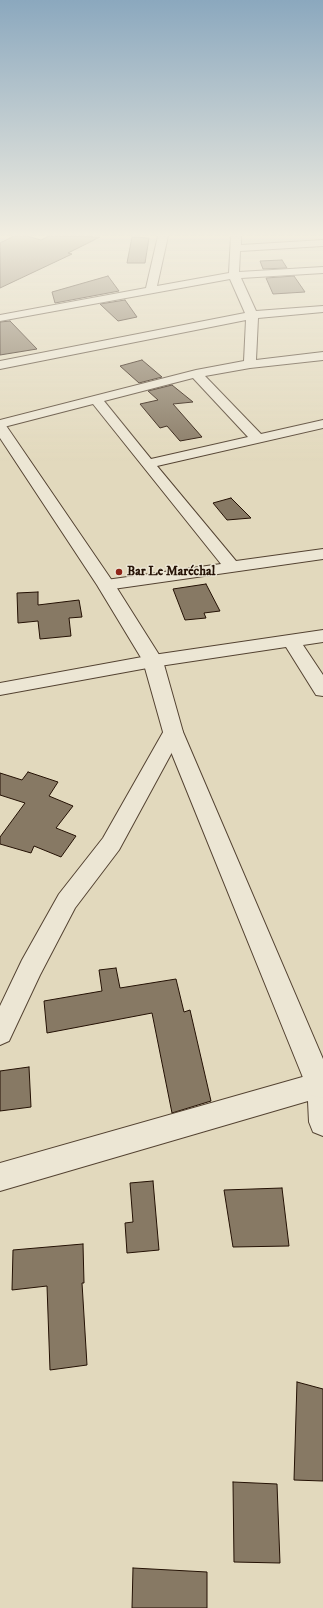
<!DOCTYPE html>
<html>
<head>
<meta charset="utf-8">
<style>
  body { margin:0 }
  canvas { display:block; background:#e2d9bd }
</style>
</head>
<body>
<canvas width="323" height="1608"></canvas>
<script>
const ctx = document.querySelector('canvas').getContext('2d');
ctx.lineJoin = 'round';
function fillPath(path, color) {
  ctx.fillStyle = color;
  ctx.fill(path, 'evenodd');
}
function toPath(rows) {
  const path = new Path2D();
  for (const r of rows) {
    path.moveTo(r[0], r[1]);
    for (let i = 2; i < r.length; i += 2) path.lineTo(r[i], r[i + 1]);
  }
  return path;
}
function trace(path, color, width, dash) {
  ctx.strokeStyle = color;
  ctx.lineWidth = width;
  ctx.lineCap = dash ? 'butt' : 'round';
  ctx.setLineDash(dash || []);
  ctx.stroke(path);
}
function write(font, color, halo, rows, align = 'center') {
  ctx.font = font + ' "IM FELL DW Pica",serif';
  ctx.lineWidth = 3;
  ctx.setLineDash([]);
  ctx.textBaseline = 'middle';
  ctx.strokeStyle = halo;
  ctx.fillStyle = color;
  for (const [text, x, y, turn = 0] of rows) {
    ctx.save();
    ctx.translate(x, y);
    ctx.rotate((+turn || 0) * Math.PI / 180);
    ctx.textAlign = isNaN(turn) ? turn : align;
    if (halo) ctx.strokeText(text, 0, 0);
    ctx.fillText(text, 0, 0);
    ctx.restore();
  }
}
const building = toPath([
  [14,236,27,236,41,240,49,236,100,237,68,253,72,254,0,288,0,243,14,236],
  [132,237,149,238,145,263,127,263,132,237],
  [282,260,287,268,263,269,260,261,282,260],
  [108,276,119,291,55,303,52,292,108,276],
  [294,276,305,292,273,294,266,278,294,276],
  [125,300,137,317,118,321,100,304,125,300],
  [10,321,37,349,0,355,0,322,10,321],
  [142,360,162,377,139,383,120,366,142,360],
  [172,385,193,402,173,404,202,437,180,441,167,426,160,428,140,404,158,400,148,391,172,385],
  [231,498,251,518,227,520,213,503,231,498],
  [206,584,220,611,204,613,206,618,185,620,173,589,206,584],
  [38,592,38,605,79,600,82,617,69,618,71,636,40,639,38,621,18,623,17,593,38,592],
  [28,772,58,782,49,796,73,806,56,828,76,836,61,857,34,846,31,853,0,844,0,837,25,803,0,795,0,773,22,780,28,772],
  [116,968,120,988,176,979,184,1012,190,1010,211,1101,172,1113,152,1013,47,1033,44,1001,102,991,99,970,116,968],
  [29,1067,31,1107,0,1111,0,1071,29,1067],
  [153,1181,159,1250,127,1253,125,1223,133,1222,130,1183,153,1181],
  [282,1188,289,1246,233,1247,224,1190,282,1188],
  [83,1244,84,1283,82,1283,87,1365,50,1370,47,1286,12,1290,13,1250,83,1244],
  [297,1382,323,1389,323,1481,294,1480,297,1382],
  [233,1482,277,1484,280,1563,234,1562,233,1482],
  [133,1568,207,1572,207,1608,132,1608,133,1568]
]);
fillPath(building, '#877964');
trace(building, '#241104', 1);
const minor = toPath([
  [158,236,168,236,157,286,229,273,231,236,241,236,241,245,323,240,323,246,240,251,239,272,323,267,323,273,241,278,256,311,323,306,323,312,258,318,256,360,323,352,323,360,250,368,205,376,261,434,323,420,323,428,157,466,236,561,323,549,323,559,106,590,100,589,98,585,100,581,106,580,221,564,93,404,0,428,0,420,196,370,244,361,246,320,0,369,0,361,245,313,230,279,0,321,0,315,146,288,158,236],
  [193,378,248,437,151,459,104,401,193,378],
  [323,630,323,642,303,645,323,675,323,696,316,695,286,647,153,667,0,695,0,683,153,655,323,630],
  [173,725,180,727,183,732,119,850,75,908,40,975,9,1041,0,1045,0,1006,22,960,59,894,103,838,166,727,173,725],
  [320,1072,323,1073,323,1136,313,1132,309,1122,308,1101,0,1191,0,1163,320,1072]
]);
const tertiary = toPath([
  [0,423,5,424,7,427,115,585,163,661,183,732,323,1059,323,1098,310,1095,306,1085,163,732,143,661,97,585,0,438,0,423]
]);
trace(minor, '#544332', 2);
trace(tertiary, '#544332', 2);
fillPath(minor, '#ece6d4');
fillPath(tertiary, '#ece6d4');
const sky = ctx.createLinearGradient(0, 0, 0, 461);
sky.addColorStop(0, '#8ba8be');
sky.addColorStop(0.51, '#f2eee1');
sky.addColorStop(1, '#f2eee100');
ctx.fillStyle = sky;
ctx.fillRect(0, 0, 323, 461);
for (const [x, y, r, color] of [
  [119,572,4,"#8f2418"]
]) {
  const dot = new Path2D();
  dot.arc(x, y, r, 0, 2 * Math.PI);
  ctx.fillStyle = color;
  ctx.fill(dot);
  trace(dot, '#ece6d4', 1.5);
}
write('bold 13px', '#241104', '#ece6d4', [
  ["Bar Le Maréchal",127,572]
], 'left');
</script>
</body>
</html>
